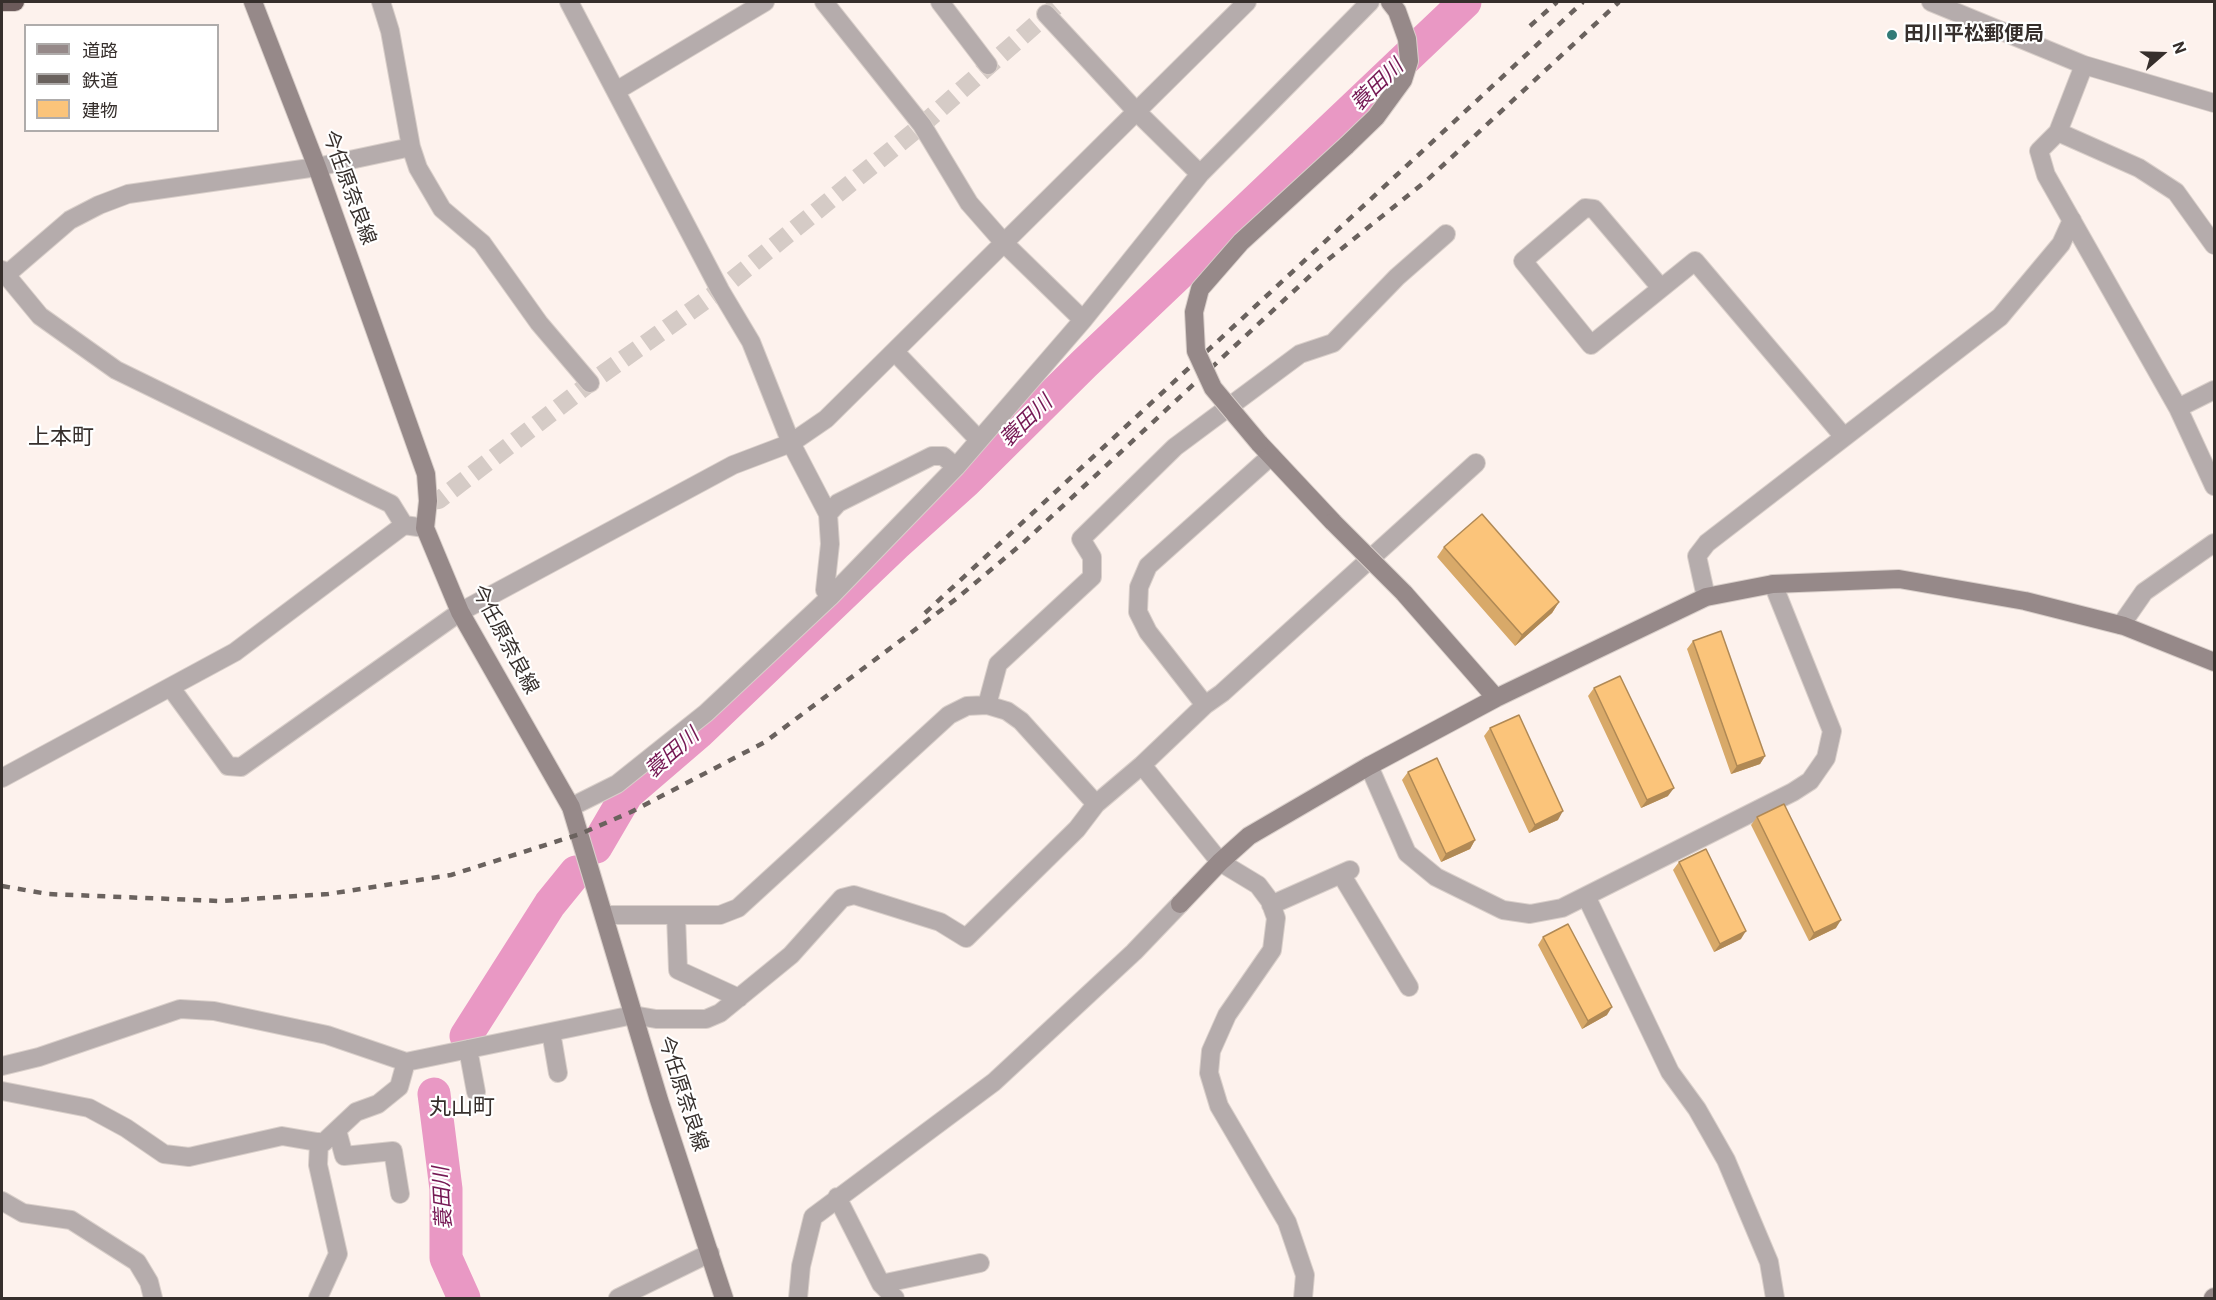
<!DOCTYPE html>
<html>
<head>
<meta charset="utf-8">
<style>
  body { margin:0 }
  #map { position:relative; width:2216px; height:1300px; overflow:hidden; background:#fdf2ed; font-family:Roboto,"Noto Sans JP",sans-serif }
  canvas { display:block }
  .frame { position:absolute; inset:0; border:3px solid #362f2c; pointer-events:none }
  .legend { position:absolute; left:24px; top:24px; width:195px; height:108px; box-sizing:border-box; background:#fff; border:2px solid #afacab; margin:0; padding:8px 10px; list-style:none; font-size:18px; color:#362f2c }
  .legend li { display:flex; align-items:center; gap:12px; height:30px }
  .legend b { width:30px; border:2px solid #afacab }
  .north { position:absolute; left:2132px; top:24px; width:60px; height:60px; -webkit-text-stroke:4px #fff; paint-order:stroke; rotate:70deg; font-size:16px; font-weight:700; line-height:24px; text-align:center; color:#362f2c }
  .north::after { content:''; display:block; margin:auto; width:21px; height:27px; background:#362f2c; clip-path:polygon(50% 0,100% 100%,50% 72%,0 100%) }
</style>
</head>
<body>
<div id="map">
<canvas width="2216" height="1300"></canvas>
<div class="frame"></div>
<ul class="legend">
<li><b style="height:8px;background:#968989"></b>道路</li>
<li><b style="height:8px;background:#6a625e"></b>鉄道</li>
<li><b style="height:16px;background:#fbc47a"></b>建物</li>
</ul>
<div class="north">N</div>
</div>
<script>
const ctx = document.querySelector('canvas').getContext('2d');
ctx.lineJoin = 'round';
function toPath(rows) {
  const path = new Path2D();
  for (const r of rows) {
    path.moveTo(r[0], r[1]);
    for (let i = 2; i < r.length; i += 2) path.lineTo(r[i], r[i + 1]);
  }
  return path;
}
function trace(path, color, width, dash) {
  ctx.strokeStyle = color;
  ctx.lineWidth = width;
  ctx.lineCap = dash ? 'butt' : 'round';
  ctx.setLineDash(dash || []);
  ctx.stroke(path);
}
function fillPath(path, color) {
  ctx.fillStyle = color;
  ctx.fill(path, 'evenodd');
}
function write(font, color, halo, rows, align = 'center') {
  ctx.font = font + ' Roboto,"Noto Sans JP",sans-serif';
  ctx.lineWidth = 4.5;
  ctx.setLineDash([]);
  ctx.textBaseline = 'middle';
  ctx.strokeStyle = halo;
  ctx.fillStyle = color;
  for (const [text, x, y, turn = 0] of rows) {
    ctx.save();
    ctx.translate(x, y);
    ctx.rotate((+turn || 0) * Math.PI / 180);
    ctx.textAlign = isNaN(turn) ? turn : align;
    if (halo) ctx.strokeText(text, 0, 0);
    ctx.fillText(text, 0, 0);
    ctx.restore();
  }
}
trace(toPath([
  [596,847,627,794,698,733,895,545,965,482,1084,364,1465,2],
  [466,1036,550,904,576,872],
  [434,1094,446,1189,446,1258,464,1298]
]), '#e998c4', 33);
trace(toPath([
  [428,501,439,500,590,383,720,290,922,125,1061,2]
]), '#d5cbc6', 18, [18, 9]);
const street = toPath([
  [381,2,390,31,411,147,418,168,442,209,482,243,539,323,590,383],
  [569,2,720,290,751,342,791,443,828,514,830,544,825,590,830,597],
  [824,2,922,125,969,203,1005,244,1083,320],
  [940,2,988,65],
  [1931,2,2084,65,2214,103],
  [1046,14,1136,111,1200,174],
  [2084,65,2058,132,2039,151,2046,175,2178,408,2214,486],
  [616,91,765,2],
  [2058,132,2139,168,2176,192,2214,245],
  [2,270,40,316,116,370,391,504,404,525],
  [6,275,70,220,99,205,128,194,317,167,411,147],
  [1661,288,1594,209,1585,208,1523,261,1591,345,1695,261,1844,437],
  [895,352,979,440],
  [2178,408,2214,390],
  [828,514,838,503,932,456,943,456,956,467],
  [1706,597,1697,556,1707,543,2000,317,2061,244,2072,220],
  [2121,625,2144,592,2214,543],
  [171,688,228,766,241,767,460,612,733,465,791,443,826,419,1247,2],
  [987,705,998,664,1092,577,1092,557,1081,539,1175,447,1300,354,1333,343,1397,277,1446,234],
  [1205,705,1222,693,1476,463],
  [1142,765,1220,862,1258,885,1270,901,1276,918,1272,950,1227,1015,1211,1051,1209,1073,1219,1106,1287,1222,1305,1275,1303,1298],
  [1369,766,1407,853,1436,877,1503,910,1530,914,1562,908,1793,792,1810,781,1826,758,1832,731,1773,584],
  [2,778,235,652,404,525,425,528],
  [571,807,617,784,706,713,830,597,956,467,1083,320,1200,174,1370,2],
  [1341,874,1409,987],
  [1586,896,1670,1072,1697,1109,1726,1160,1769,1262,1775,1298],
  [1271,905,1350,870],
  [604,915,720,915,738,908,949,715,967,706,987,705,1007,711,1021,721,1096,804,1142,765,1205,705,1148,632,1138,612,1139,587,1148,566,1271,456],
  [676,915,678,970,739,998],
  [551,1032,558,1073],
  [468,1049,476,1092],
  [2,1066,39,1057,180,1009,214,1011,327,1035,406,1062,633,1015,656,1019,706,1019,720,1013,791,955,842,898,854,895,940,922,966,938,1077,829,1096,804],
  [2,1091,89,1108,126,1128,164,1154,189,1157,282,1136,323,1143,356,1112,378,1104,399,1087,406,1062],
  [337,1130,344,1156,393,1151,400,1194],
  [837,1197,881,1284,895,1298],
  [2,1201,23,1213,71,1220,137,1262,149,1282,153,1298],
  [881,1284,980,1263],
  [318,1298,338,1254,318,1165,319,1142],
  [618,1298,710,1253],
  [798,1298,801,1266,813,1217,994,1082,1134,952,1180,904]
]);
const secondary = toPath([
  [253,2,317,167,426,474,428,501,425,528,460,612,571,807,659,1100,724,1298],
  [1346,146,1376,117,1403,80,1409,61,1407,39,1397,11,1390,2],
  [1259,443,1333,522],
  [1404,593,1496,698],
  [1180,904,1220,862,1249,836,1369,766,1496,698,1706,597,1773,584,1899,579,2025,601,2124,626,2214,662],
  [2213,1298,2214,1297]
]);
const highway = toPath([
  [2,2,15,2]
]);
trace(street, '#d9cfca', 20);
trace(secondary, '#d9cfca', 20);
trace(highway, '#d9cfca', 20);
trace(street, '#b5acac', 18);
trace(secondary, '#968989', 18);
trace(highway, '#6c5b5b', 18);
trace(toPath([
  [1530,26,1557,2],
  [925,613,1583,2],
  [2,886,48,894,220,901,328,894,451,875,580,834,631,812,765,742,956,599,1023,543,1325,262,1426,181,1619,2]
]), '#6a625e', 4.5, [8, 8]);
const secondaryBridge = toPath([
  [1259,443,1213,388,1196,351,1194,312,1200,289,1241,242,1346,146],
  [1333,522,1404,593]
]);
trace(secondaryBridge, '#d9cfca', 20, []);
trace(secondaryBridge, '#968989', 18);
fillPath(toPath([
  [1444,547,1559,602,1552,613,1515,646,1437,557],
  [1693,641,1765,756,1760,764,1731,774,1687,649],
  [1594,688,1668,796,1641,808,1588,696],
  [1490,728,1558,820,1529,833,1484,736],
  [1408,772,1475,840,1470,849,1441,862,1402,780],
  [1757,817,1836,928,1809,941,1751,825],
  [1679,862,1741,939,1714,952,1673,870],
  [1543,937,1607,1015,1582,1029,1538,945]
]), '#d8a969');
fillPath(toPath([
  [1559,602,1552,613,1515,646,1522,635],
  [1765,756,1760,764,1731,774,1737,766],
  [1674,788,1668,796,1641,808,1647,800],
  [1563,811,1558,820,1529,833,1535,825],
  [1475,840,1470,849,1441,862,1446,854],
  [1841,920,1836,928,1809,941,1814,933],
  [1746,931,1741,939,1714,952,1720,944],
  [1612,1007,1607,1015,1582,1029,1588,1021]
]), '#b08955');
const building = toPath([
  [1482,514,1559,602,1522,635,1444,547,1482,514],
  [1721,631,1765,756,1737,766,1693,641,1721,631],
  [1620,676,1674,788,1647,800,1594,688,1620,676],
  [1519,715,1563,811,1535,825,1490,728,1519,715],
  [1437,758,1475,840,1446,854,1408,772,1437,758],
  [1784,804,1841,920,1814,933,1757,817,1784,804],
  [1706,849,1746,931,1720,944,1679,862,1706,849],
  [1568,924,1612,1007,1588,1021,1543,937,1568,924]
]);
fillPath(building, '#fbc47a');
trace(building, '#b08955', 1.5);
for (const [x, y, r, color] of [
  [1892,35,6,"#327b77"]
]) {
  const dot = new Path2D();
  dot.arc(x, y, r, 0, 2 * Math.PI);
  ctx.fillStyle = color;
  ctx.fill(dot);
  trace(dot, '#fff', 2);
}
write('bold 20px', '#362f2c', '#fff', [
  ["田川平松郵便局",1904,35]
], 'left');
write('20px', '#362f2c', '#fff', [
  ["今任原奈良線",348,188,70],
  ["今任原奈良線",504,640,62],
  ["今任原奈良線",682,1094,72]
]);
write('italic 21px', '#751854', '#fff', [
  ["蓑田川",1378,86,-44],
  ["蓑田川",1027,422,-44],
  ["蓑田川",673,754,-41],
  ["蓑田川",444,1198,-93]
]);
write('22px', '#362f2c', '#fff', [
  ["上本町",61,438],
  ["丸山町",462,1108]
]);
</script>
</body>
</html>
